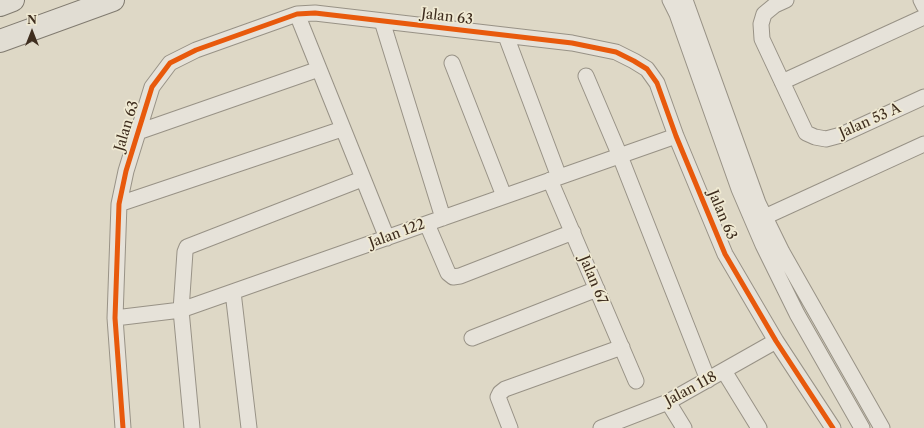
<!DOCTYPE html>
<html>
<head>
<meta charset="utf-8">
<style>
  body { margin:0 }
  #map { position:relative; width:924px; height:428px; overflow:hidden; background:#ded8c6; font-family:"Libre Caslon Text",serif }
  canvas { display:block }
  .north { position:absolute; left:12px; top:12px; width:40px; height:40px; -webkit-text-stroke:3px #f0ead3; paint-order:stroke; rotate:0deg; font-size:11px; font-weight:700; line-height:16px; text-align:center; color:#3f2e1f }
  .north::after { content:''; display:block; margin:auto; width:14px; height:18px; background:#3f2e1f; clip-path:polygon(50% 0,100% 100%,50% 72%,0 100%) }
</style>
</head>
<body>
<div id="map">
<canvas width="924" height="428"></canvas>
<div class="north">N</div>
</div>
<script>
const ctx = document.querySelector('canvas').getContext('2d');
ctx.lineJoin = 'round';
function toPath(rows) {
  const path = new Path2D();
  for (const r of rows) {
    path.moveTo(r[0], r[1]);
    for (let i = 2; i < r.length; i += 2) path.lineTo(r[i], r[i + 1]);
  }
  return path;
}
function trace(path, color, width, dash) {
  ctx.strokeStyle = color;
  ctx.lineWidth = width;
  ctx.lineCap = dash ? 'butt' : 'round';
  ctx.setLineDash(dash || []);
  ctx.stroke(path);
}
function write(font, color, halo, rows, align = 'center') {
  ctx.font = font + ' "Libre Caslon Text",serif';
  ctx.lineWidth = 3.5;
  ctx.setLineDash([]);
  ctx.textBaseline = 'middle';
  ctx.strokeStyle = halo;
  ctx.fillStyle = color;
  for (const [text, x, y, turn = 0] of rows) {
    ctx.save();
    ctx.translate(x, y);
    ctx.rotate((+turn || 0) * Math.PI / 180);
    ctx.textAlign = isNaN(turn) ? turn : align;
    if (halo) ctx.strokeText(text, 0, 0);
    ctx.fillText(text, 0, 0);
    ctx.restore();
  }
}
const minor = toPath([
  [670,0,677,14,739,189,763,245,797,314,862,428],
  [685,0,758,203,782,252,882,428],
  [786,0,775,5,764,14,761,24,762,39,806,133,815,137,826,139,841,135,924,97],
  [921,0,924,6],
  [297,14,387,238],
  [382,21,443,218],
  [506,36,559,177],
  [452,63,504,196],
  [586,76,620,156,708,380],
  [782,82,924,17],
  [138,132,319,69],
  [550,180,636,381],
  [119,204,342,129],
  [758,220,924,144],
  [427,224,448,273,453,277,460,276,573,232],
  [233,292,249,428],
  [115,318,181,310,676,136],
  [472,338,597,289],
  [724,371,759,428],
  [668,402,684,428],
  [123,428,115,318,119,204,126,171,152,87,170,63,196,50,297,14,315,13,572,43,616,52,634,61,647,69,657,83,676,136,725,254,776,341,833,428],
  [192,428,181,310,185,252,187,247,362,179],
  [510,428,498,397,500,393,505,389,622,347],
  [601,428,668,402,776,341]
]);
const highway = toPath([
  [0,5,13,0],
  [0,41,113,0]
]);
trace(minor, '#989286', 17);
trace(highway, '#817b70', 24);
trace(minor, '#e6e2d9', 15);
trace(highway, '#e1ddd3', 22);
trace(toPath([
  [123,428,115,318,119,204,126,171,152,87,170,63,196,50,297,14,315,13,572,43,616,52,634,61,647,69,657,83,676,136,725,254,776,341,833,428]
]), '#e8590c', 5);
write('14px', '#3f2e1f', '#f0ead3', [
  ["Jalan 63",447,17,7],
  ["Jalan 53 A",870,121,-24],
  ["Jalan 63",127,126,-73],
  ["Jalan 63",722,215,67],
  ["Jalan 122",397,234,-20],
  ["Jalan 67",593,280,67],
  ["Jalan 118",691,389,-28]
]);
</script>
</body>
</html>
